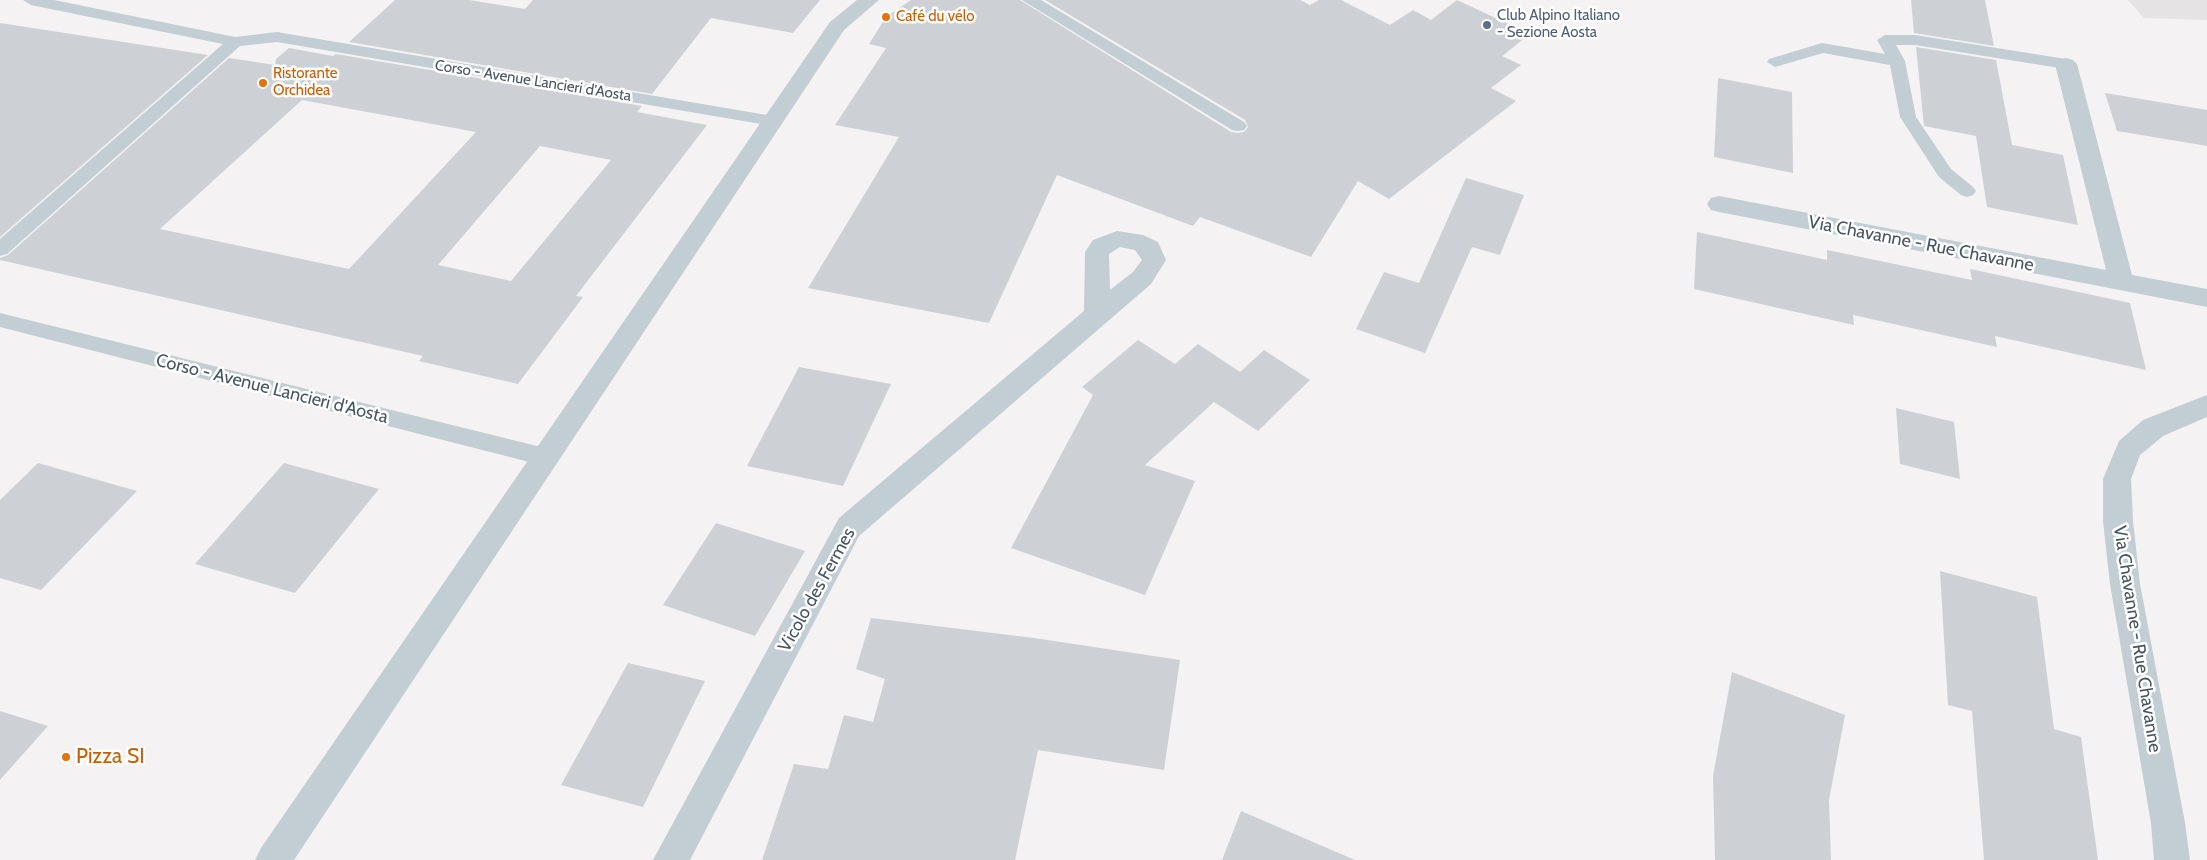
<!DOCTYPE html>
<html>
<head>
<meta charset="utf-8">
<style>
  body { margin:0 }
  canvas { display:block; background:#f4f2f2 }
</style>
</head>
<body>
<canvas width="2207" height="860"></canvas>
<script>
const ctx = document.querySelector('canvas').getContext('2d');
ctx.lineJoin = 'round';
function fillPath(path, color) {
  ctx.fillStyle = color;
  ctx.fill(path, 'evenodd');
}
function toPath(rows) {
  const path = new Path2D();
  for (const r of rows) {
    path.moveTo(r[0], r[1]);
    for (let i = 2; i < r.length; i += 2) path.lineTo(r[i], r[i + 1]);
  }
  return path;
}
function trace(path, color, width, dash) {
  ctx.strokeStyle = color;
  ctx.lineWidth = width;
  ctx.lineCap = dash ? 'butt' : 'round';
  ctx.setLineDash(dash || []);
  ctx.stroke(path);
}
function write(font, color, halo, rows, align = 'center') {
  ctx.font = font + ' Cabin,sans-serif';
  ctx.lineWidth = 5;
  ctx.setLineDash([]);
  ctx.textBaseline = 'middle';
  ctx.strokeStyle = halo;
  ctx.fillStyle = color;
  for (const [text, x, y, turn = 0] of rows) {
    ctx.save();
    ctx.translate(x, y);
    ctx.rotate((+turn || 0) * Math.PI / 180);
    ctx.textAlign = isNaN(turn) ? turn : align;
    if (halo) ctx.strokeText(text, 0, 0);
    ctx.fillText(text, 0, 0);
    ctx.restore();
  }
}
fillPath(toPath([
  [2128,0,2207,0,2207,20,2144,18]
]), '#e5e3e4');
fillPath(toPath([
  [395,0,469,0,525,9,533,0,820,0,793,33,711,18,652,94,349,42],
  [911,0,1020,0,1231,132,1238,133,1244,132,1248,127,1245,120,1045,0,1300,0,1310,5,1319,0,1341,0,1390,25,1413,10,1431,20,1457,0,1530,34,1502,56,1521,65,1491,88,1516,101,1389,199,1358,181,1311,257,1200,217,1193,226,1057,175,989,323,808,288,899,137,835,125,886,48,869,44,886,17],
  [1911,0,1985,0,1994,46,1914,33],
  [0,23,208,55,0,237],
  [1916,47,1996,60,2012,145,2063,155,2078,225,1987,207,1976,136,1924,126],
  [289,48,333,56,336,54,642,106,637,112,707,125,576,296,583,297,518,384,419,361,423,356,0,260,0,258,8,255,229,58,275,65,276,59],
  [302,100,476,132,349,269,160,229],
  [540,146,611,160,511,281,438,265],
  [1718,78,1792,92,1793,173,1714,157],
  [2105,93,2207,110,2207,146,2117,131],
  [1466,178,1524,195,1500,255,1472,247,1425,353,1356,329,1384,272,1419,283],
  [1697,232,1827,260,1827,250,1972,280,1970,269,2130,303,2146,370,1995,336,1997,347,1853,315,1854,325,1694,289],
  [1138,340,1175,364,1198,344,1240,372,1264,350,1310,380,1258,431,1214,402,1145,465,1195,481,1145,595,1011,548,1093,395,1082,387],
  [799,367,891,384,843,486,747,466],
  [1896,408,1954,422,1960,479,1900,464],
  [38,463,137,491,41,590,0,578,0,500],
  [284,463,379,489,295,593,195,564],
  [716,523,805,551,755,636,663,605],
  [1940,571,2037,597,2054,729,2081,737,2098,860,1984,860,1972,711,1948,705],
  [871,618,1034,638,1180,660,1164,770,1038,750,1015,860,762,860,794,764,828,769,844,715,873,722,885,679,856,669],
  [628,663,705,681,643,807,561,785],
  [1732,672,1845,715,1829,800,1831,860,1715,860,1713,776],
  [0,711,48,726,0,780],
  [1241,811,1355,860,1222,860]
]), '#cdd1d6');
fillPath(toPath([
  [23,0,54,0,235,37,277,32,773,116,779,117,782,121,779,125,773,126,277,42,240,46,7,254,0,256,0,239,223,44,31,5,23,0],
  [1022,0,1041,0,1244,122,1247,126,1244,130,1238,131,1232,130,1022,0],
  [1885,35,1915,35,2066,59,2074,64,2066,69,1915,45,1896,45,1905,61,1916,117,1951,169,1973,187,1976,191,1973,195,1967,197,1961,195,1939,177,1900,117,1890,65,1823,53,1775,67,1767,62,1769,59,1822,43,1885,54,1877,40,1885,35],
  [0,313,545,448,553,451,556,457,553,463,545,466,0,327,0,313]
]), '#c2cdd4');
fillPath(toPath([
  [857,0,879,0,844,30,294,860,255,860,261,848,830,22,857,0],
  [2066,58,2073,60,2077,64,2132,275,2207,289,2207,307,1719,212,1711,210,1707,204,1711,198,1719,196,2106,270,2055,64,2059,60,2066,58],
  [1117,231,1143,235,1158,242,1166,260,1151,284,859,536,690,860,653,860,839,518,1084,311,1085,252,1093,240,1117,231],
  [1120,247,1135,250,1142,260,1133,272,1110,290,1109,254,1120,247],
  [2207,395,2207,417,2163,436,2140,455,2131,479,2133,521,2140,584,2185,823,2190,860,2154,860,2151,823,2110,584,2103,521,2103,479,2119,441,2143,420,2207,395]
]), '#c2cdd4');
for (const [x, y, r, color] of [
  [886,17,5,"#e8710a"],
  [1487,25,5,"#5c6f8a"],
  [263,83,5,"#e8710a"],
  [66,757,5,"#e8710a"]
]) {
  const dot = new Path2D();
  dot.arc(x, y, r, 0, 2 * Math.PI);
  ctx.fillStyle = color;
  ctx.fill(dot);
  trace(dot, '#fff', 2);
}
write('15px', '#4e5e75', '#fff', [
  ["Club Alpino Italiano",1497,16],
  ["- Sezione Aosta",1497,33]
], 'left');
write('15px', '#c56008', '#fff', [
  ["Café du vélo",896,17],
  ["Ristorante",273,74],
  ["Orchidea",273,91]
], 'left');
write('15px', '#485661', '#fff', [
  ["Corso - Avenue Lancieri d'Aosta",533,81,9]
]);
write('18px', '#485661', '#fff', [
  ["Via Chavanne - Rue Chavanne",1921,244,11],
  ["Corso - Avenue Lancieri d'Aosta",272,389,14],
  ["Vicolo des Fermes",817,590,-61],
  ["Via Chavanne - Rue Chavanne",2137,639,81]
]);
write('21px', '#c56008', '#fff', [
  ["Pizza SI",76,757]
], 'left');
</script>
</body>
</html>
